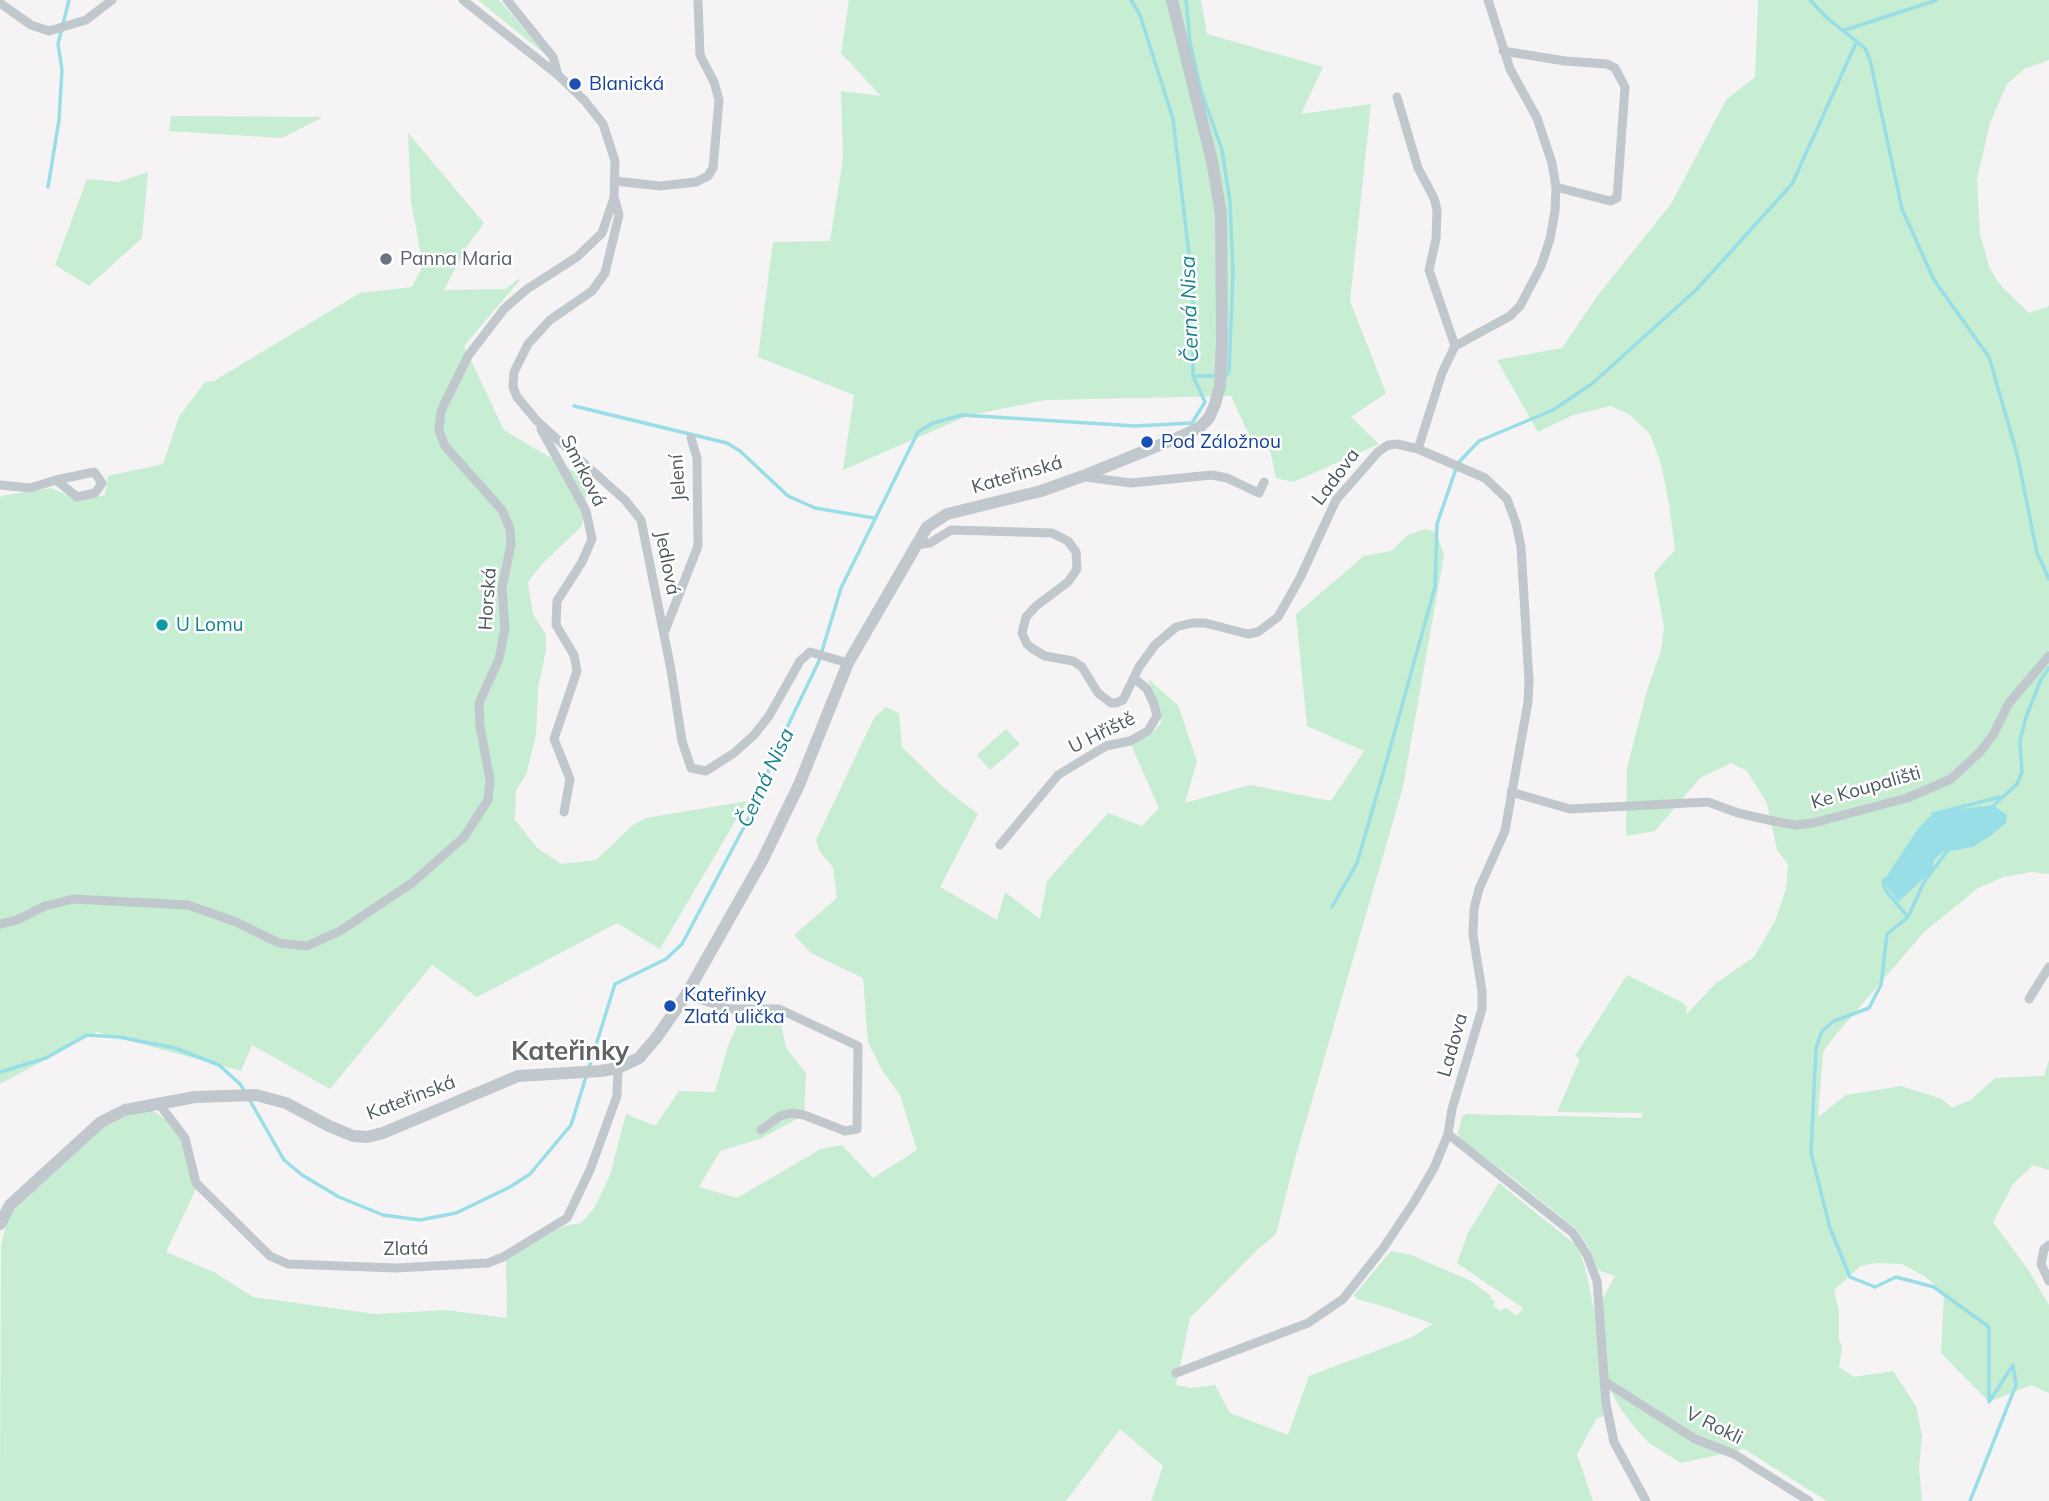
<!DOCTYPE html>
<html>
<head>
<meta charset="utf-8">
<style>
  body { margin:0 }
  canvas { display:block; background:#f5f3f3 }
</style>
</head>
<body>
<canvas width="2049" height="1501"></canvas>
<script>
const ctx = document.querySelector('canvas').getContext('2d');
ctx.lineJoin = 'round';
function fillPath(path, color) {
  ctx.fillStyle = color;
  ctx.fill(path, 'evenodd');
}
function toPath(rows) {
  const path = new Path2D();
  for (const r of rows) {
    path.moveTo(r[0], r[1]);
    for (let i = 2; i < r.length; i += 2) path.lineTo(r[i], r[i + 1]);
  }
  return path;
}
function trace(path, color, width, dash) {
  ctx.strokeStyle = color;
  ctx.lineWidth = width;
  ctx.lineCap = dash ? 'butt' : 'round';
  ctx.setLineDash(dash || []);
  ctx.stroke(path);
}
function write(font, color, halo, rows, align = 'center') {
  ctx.font = font + ' Mulish,sans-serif';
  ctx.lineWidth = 5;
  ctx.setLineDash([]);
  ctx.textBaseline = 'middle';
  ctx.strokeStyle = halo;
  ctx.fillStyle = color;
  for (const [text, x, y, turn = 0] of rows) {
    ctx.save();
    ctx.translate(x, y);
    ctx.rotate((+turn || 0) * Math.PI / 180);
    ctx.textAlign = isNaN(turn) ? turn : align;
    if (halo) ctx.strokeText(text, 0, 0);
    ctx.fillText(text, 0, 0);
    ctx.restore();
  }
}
fillPath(toPath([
  [478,0,499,0,551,59,504,21],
  [849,0,1201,0,1207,34,1323,67,1301,114,1371,104,1350,301,1386,393,1351,417,1379,444,1293,482,1276,478,1270,450,1249,435,1231,396,1046,400,970,415,843,470,854,395,758,357,773,242,830,241,843,159,841,91,881,96,841,53],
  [1758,0,2049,0,2049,60,2024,69,2007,84,1990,123,1977,179,1980,234,1990,269,2002,287,2029,313,2049,306,2049,874,2032,872,2003,877,1978,888,1924,932,1834,1037,1823,1052,1818,1117,1846,1095,1901,1086,1942,1099,1952,1108,1971,1100,1995,1078,2044,1076,2049,1060,2049,1170,2033,1165,2013,1184,1993,1222,2029,1271,2049,1305,2049,1393,2031,1385,1989,1402,1941,1353,1944,1294,1926,1277,1902,1264,1876,1263,1861,1266,1834,1290,1839,1312,1839,1340,1842,1347,1839,1367,1854,1377,1893,1371,1916,1406,1922,1435,1919,1468,1922,1501,1827,1501,1744,1449,1681,1463,1649,1443,1636,1429,1620,1408,1602,1375,1604,1416,1597,1418,1577,1454,1593,1501,1151,1501,1163,1466,1120,1429,1066,1501,0,1501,1,1246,6,1224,15,1209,104,1127,127,1116,151,1109,170,1123,183,1140,186,1159,196,1189,166,1252,214,1272,253,1297,375,1314,446,1310,507,1318,506,1259,564,1226,581,1223,595,1207,610,1175,626,1114,655,1126,679,1091,715,1092,728,1046,743,1012,779,1015,786,1048,806,1073,804,1115,762,1138,720,1151,699,1187,737,1198,821,1149,842,1145,873,1178,917,1150,900,1095,882,1070,868,1042,863,978,811,953,794,935,837,898,833,867,820,852,816,840,874,718,886,707,899,713,902,747,943,787,978,814,940,887,997,920,1005,892,1040,919,1047,881,1108,813,1142,826,1159,808,1131,745,1151,735,1161,723,1159,709,1148,679,1178,705,1197,761,1185,803,1250,785,1331,801,1364,751,1307,726,1296,614,1364,556,1391,551,1408,535,1425,529,1436,532,1444,555,1403,787,1295,1159,1276,1234,1257,1250,1190,1318,1176,1385,1191,1388,1215,1385,1230,1413,1288,1435,1309,1376,1410,1338,1433,1324,1386,1307,1357,1299,1354,1295,1391,1251,1411,1255,1471,1281,1491,1296,1490,1298,1495,1301,1493,1306,1501,1311,1506,1308,1517,1316,1523,1308,1457,1263,1468,1233,1499,1183,1577,1246,1585,1267,1595,1314,1615,1276,1598,1270,1588,1246,1576,1229,1514,1179,1460,1139,1458,1132,1462,1117,1466,1114,1641,1118,1643,1113,1557,1112,1580,1059,1575,1056,1627,975,1683,1003,1687,1007,1686,1015,1715,984,1754,957,1775,921,1786,889,1788,864,1777,850,1767,803,1747,771,1731,763,1700,778,1655,831,1626,836,1627,768,1648,687,1661,651,1664,627,1654,573,1675,550,1669,504,1661,464,1650,434,1629,414,1610,406,1573,415,1538,432,1497,360,1562,348,1598,295,1671,204,1726,100,1755,77],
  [1959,810,2006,823,1992,835,1973,847,1953,851,1945,849,1934,860,1933,870,1897,901,1884,882,1917,830,1936,812],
  [171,116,323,117,282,138,169,131],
  [408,133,484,223,467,246,444,290,506,289,518,279,520,280,464,346,504,430,588,480,582,526,542,564,528,582,533,614,546,635,546,651,538,688,536,735,526,775,516,790,515,820,537,848,561,864,596,860,633,825,646,818,747,801,660,949,617,923,477,997,432,965,330,1089,252,1045,241,1071,97,1032,0,1084,0,498,1,496,51,488,80,501,105,495,108,476,163,464,179,417,205,382,214,381,360,293,412,287,423,265,411,202],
  [148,172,142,238,89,286,55,265,87,179,119,182],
  [1006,729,1020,744,990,770,977,755]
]), '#c7edd2');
fillPath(toPath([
  [1993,805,2007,815,2006,823,1992,835,1973,847,1953,851,1945,850,1934,860,1933,870,1898,902,1883,882,1917,830,1927,819,1936,812]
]), '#98dee6');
trace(toPath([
  [1186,0,1190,43,1201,91,1222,150,1230,202,1233,273,1229,372,1226,376,1193,376],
  [1810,0,1827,18,1865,48,1870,60,1902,209,1934,280,1989,357,2017,454,2037,553,2049,579],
  [1845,30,1937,0],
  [48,187,59,120,62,70,58,44,69,0],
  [574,406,727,443,740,451,788,496,815,508,874,518],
  [1992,807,2017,784,2022,772,2020,741,2026,717,2041,679,2049,668],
  [1933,814,2000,797],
  [1951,846,1924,882,1908,917,1887,934,1881,985,1869,1008,1834,1021,1822,1031,1816,1048,1811,1153,1830,1228,1850,1277,1875,1287,1896,1277,1934,1287,1989,1327,1989,1402,2013,1365,2016,1385,1970,1501],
  [1885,879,1883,882,1886,891,1908,917],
  [1332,907,1357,863,1386,763,1435,587,1437,524,1458,463,1479,441,1553,410,1593,383,1697,289,1792,184,1857,41],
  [0,1072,46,1058,87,1035,119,1037,175,1048,219,1065,241,1085,284,1160,302,1175,339,1197,383,1215,420,1220,456,1213,510,1187,530,1174,571,1125,615,984,666,959,682,944,752,812,780,742,819,661,841,588,918,432,933,423,962,415,1135,426,1192,423,1205,402,1193,376,1193,288,1173,119,1140,15,1131,0]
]), '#98dee6', 3.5);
trace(toPath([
  [507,0,553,57,558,75],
  [0,3,31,25,49,31,86,20,112,0],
  [1503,51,1565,61,1607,64,1615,68,1625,87,1617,198,1610,201,1556,187],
  [1397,97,1418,168,1434,198,1437,210,1436,239,1429,270,1455,346],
  [615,181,660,186,696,182,708,176,713,168,719,100,714,82,700,55,698,0],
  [615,200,619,215,605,273,592,291,550,320,528,344,514,372,513,387,517,397,537,421,625,500,641,520,671,670,682,741,691,768,706,771,734,753,754,735,769,716,800,661,810,652,848,663],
  [541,429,586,511,592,539,582,562,557,601,556,625,574,655,577,671,554,739,570,779,564,812],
  [1418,449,1442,373,1455,346,1510,316,1520,306,1541,266,1550,239,1555,211,1556,187,1552,163,1537,118,1510,69,1488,0],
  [1085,477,1131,483,1212,475,1227,478,1259,493,1264,482],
  [0,485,30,488,56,480,94,472,102,483,95,493,77,497,56,480],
  [915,545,930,543,951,530,1052,533,1068,541,1076,552,1077,569,1068,582,1036,606,1026,617,1022,633,1027,644,1033,649,1045,656,1073,661,1082,667,1098,693,1111,703,1116,703,1123,700,1139,667,1155,645,1176,627,1192,623,1205,623,1248,634,1258,632,1278,617,1300,578,1336,500,1378,452,1388,445,1397,444,1418,449,1485,478,1507,499,1516,523,1521,547,1529,681,1528,702,1505,831,1479,889,1474,909,1473,935,1482,991,1482,1009,1452,1109,1448,1134,1434,1168,1414,1202,1384,1247,1343,1299,1308,1323,1176,1373],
  [664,633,698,546,697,458,691,438],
  [1511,792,1570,809,1708,802,1738,813,1773,821,1795,825,1813,823,1907,798,1951,779,1979,753,1993,735,2009,703,2049,656],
  [1000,845,1058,775,1106,746,1130,741,1148,731,1157,716,1154,704,1147,689,1134,678],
  [0,924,17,920,45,906,73,899,188,905,236,922,279,943,307,946,340,931,412,883,464,837,488,800,490,780,480,726,479,703,499,659,505,628,502,588,511,544,510,529,502,510,445,446,439,431,441,411,468,356,504,309,527,289,577,257,602,233,614,198,615,161,603,124,585,101,558,75,463,0],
  [686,995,730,1009,779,1009,858,1046,857,1129,845,1131,804,1115,792,1113,780,1116,761,1130],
  [2029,999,2049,967],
  [159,1104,185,1138,196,1183,270,1256,288,1264,396,1268,488,1263,503,1257,567,1218,590,1170,617,1096,618,1068],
  [1448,1134,1573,1233,1587,1255,1597,1281,1606,1404,1614,1442,1646,1501],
  [2049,1245,2044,1249,2041,1264,2049,1281],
  [1604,1381,1695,1439,1734,1454,1809,1501]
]), '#c0c8ce', 9);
trace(toPath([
  [0,1224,10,1205,101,1122,125,1110,195,1097,256,1095,286,1103,329,1126,353,1136,367,1137,383,1133,518,1076,601,1071,618,1068,639,1058,657,1037,686,995,762,861,799,785,848,663,927,527,947,514,1041,491,1083,476,1182,436,1200,427,1209,418,1215,404,1220,386,1222,340,1221,214,1212,161,1172,0]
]), '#c0c8ce', 12);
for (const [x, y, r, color] of [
  [575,84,7,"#1a4fb4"],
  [386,259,7,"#6b7280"],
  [1147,442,7,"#1a4fb4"],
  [162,625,7,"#0f9aa8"],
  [670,1006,7,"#1a4fb4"]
]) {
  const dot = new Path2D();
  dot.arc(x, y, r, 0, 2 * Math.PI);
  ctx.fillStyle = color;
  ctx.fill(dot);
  trace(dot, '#fff', 2.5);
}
write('19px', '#164399', '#fff', [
  ["Blanická",589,84],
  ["Pod Záložnou",1161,442],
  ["Kateřinky",684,995],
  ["Zlatá ulička",684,1017]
], 'left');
write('19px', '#5b616d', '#fff', [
  ["Panna Maria",400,259]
], 'left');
write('19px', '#4c585f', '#fff', [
  ["Smrková",583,471,63],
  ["Kateřinská",1017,475,-16],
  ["Ladova",1336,477,-53],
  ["Jelení",678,478,-94],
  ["Jedlová",667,563,79],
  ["Horská",488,599,-86],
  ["U Hřiště",1102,733,-26],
  ["Ke Koupališti",1866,788,-16],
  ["Ladova",1453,1045,-74],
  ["Kateřinská",411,1098,-21],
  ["Zlatá",406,1249,-1],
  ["V Rokli",1714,1426,26]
]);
write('19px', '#0d838f', '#fff', [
  ["U Lomu",176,625]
], 'left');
write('italic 21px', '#19828e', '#fff', [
  ["Černá Nisa",1190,309,-92],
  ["Černá Nisa",766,778,-65]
]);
write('bold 26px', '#606467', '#fff', [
  ["Kateřinky",570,1052]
]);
</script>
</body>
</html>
